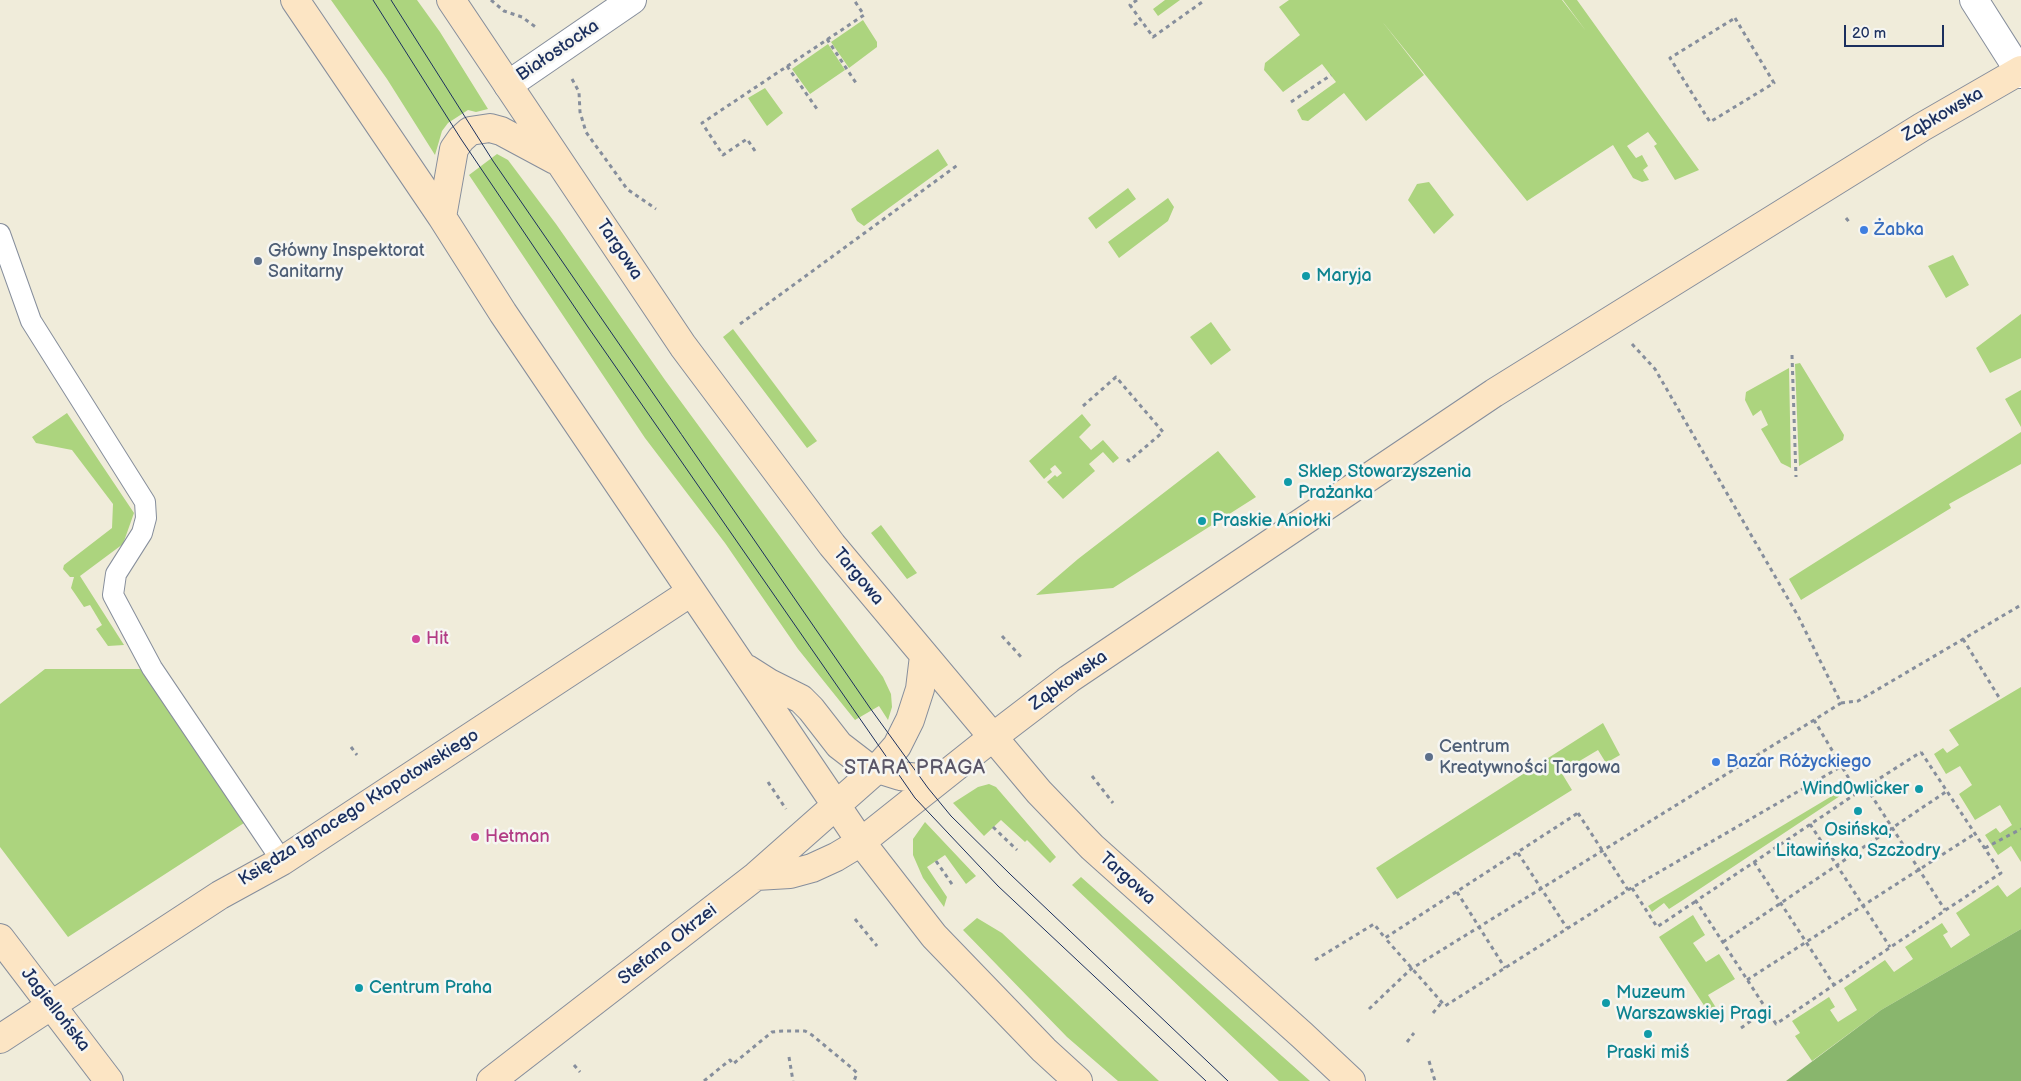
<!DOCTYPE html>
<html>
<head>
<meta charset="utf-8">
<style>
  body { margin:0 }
  #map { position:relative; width:2021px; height:1081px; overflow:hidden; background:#f0ecda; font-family:"Balsamiq Sans",sans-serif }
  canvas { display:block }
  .scale { position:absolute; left:1844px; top:25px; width:100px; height:22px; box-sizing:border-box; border:2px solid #1b2f5e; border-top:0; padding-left:6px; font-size:15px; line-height:18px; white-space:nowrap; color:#1b2f5e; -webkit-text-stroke:4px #f6f6f2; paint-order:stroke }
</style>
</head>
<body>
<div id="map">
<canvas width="2021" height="1081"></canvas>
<div class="scale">20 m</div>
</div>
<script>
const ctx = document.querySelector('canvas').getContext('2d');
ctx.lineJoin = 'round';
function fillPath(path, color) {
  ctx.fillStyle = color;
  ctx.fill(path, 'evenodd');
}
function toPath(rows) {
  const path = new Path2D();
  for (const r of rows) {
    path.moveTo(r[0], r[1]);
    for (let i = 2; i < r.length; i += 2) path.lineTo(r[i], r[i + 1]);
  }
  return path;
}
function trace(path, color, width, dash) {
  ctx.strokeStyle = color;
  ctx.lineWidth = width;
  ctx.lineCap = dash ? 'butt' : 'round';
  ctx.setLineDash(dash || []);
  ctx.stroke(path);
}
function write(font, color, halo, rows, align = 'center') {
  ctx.font = font + ' "Balsamiq Sans",sans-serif';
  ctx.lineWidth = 5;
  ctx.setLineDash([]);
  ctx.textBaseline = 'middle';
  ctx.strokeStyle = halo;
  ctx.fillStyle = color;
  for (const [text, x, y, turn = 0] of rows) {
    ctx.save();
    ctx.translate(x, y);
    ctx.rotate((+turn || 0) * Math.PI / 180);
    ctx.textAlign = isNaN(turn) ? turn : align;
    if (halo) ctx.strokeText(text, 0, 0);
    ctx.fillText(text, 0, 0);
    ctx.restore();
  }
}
fillPath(toPath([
  [331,0,417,0,440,32,488,109,476,112,468,110,448,123,442,131,435,155,387,79],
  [1165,0,1180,0,1158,16,1153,9],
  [1289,0,1562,0,1586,31,1563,0,1577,0,1699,170,1675,180,1654,146,1657,144,1648,132,1627,146,1636,158,1642,155,1648,166,1643,170,1649,180,1642,182,1633,178,1613,145,1527,201,1381,20,1424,75,1366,121,1344,93,1308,121,1302,120,1297,110,1336,82,1322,64,1283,92,1264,70,1265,63,1300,35,1279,7],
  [863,20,877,42,877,47,849,68,831,42],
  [828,44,845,70,810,94,792,69],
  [765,88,783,113,767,126,748,98],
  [938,149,948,165,864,226,857,221,851,209],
  [497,154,508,160,556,224,665,380,883,677,891,694,892,707,888,720,879,706,855,720,798,649,725,543,645,438,469,175],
  [1429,182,1454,215,1434,234,1408,200,1417,184],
  [1128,188,1136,199,1096,229,1088,218],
  [1168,198,1174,207,1168,221,1119,258,1108,242],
  [1953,255,1969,285,1946,298,1928,266],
  [2021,314,2021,358,1990,373,1976,348],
  [1211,322,1231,350,1211,365,1190,337],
  [733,329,817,441,807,448,723,337],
  [1800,363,1844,435,1843,440,1799,466,1795,364],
  [1789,368,1791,468,1781,463,1761,429,1768,425,1761,410,1753,416,1745,400,1746,392],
  [2021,390,2021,427,2005,399],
  [67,413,134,513,123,544,80,576,124,645,108,646,96,629,102,625,90,605,84,607,71,588,74,577,70,577,63,569,64,565,112,528,113,504,72,450,36,443,32,437],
  [1082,414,1091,425,1079,437,1091,450,1103,440,1119,458,1113,463,1103,452,1089,464,1095,471,1063,499,1047,482,1055,475,1057,477,1062,473,1055,465,1050,469,1052,472,1044,479,1029,461],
  [2021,432,2021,464,1949,504,1951,508,1801,600,1789,579],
  [1218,451,1256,497,1113,588,1036,595,1078,559],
  [881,525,917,573,907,579,871,533],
  [45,669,141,669,244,823,68,937,0,847,0,704],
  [2021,687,2021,862,2011,846,1998,855,1985,835,1996,828,2000,833,2012,825,2000,805,1975,820,1959,794,1972,785,1960,766,1946,774,1934,754,1943,748,1947,753,1959,745,1949,730],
  [1603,723,1620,755,1606,763,1598,750,1561,772,1572,790,1397,899,1376,868],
  [989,784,996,787,1056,857,1050,863,1027,840,1025,842,1001,820,984,836,953,803,978,787],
  [1847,787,1849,790,1683,900,1669,909,1664,903,1652,912,1648,906],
  [925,822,976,876,966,884,945,855,927,867,947,897,944,907,923,878,913,855,913,839],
  [1081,877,1310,1081,1279,1081,1072,885],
  [1998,885,2007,897,2021,887,2021,929,1881,1010,1812,1061,1795,1036,1800,1033,1792,1021,1829,997,1835,1007,1830,1010,1838,1022,1857,1010,1844,988,1885,960,1894,972,1913,959,1905,947,1942,923,1948,932,1943,935,1951,948,1970,935,1956,913],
  [1693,915,1705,935,1693,943,1706,962,1719,954,1735,979,1708,995,1718,1011,1711,1016,1659,937],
  [977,918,1002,933,1159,1081,1118,1081,1067,1037,963,930]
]), '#acd47e');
fillPath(toPath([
  [2021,929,2021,1081,1786,1081,1881,1010]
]), '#89b66d');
const lane = toPath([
  [0,234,31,321,145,502,146,518,142,533,116,574,113,595,152,668,282,861]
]);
const street = toPath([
  [1974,0,2021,74],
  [508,85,632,0]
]);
const secondary = toPath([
  [295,0,442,217,503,313,861,842,934,936,1044,1050,1078,1081],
  [451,0,683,346,832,545,1039,792,1092,847,1302,1035,1351,1081],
  [442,217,454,149,461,139,470,131,490,128,501,131,555,160],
  [747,669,769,683,801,699,811,709,839,745,865,765,900,776,937,780],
  [756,876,790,874,812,868,836,857,861,842,993,737,1069,679,1494,393,1922,127,2021,70],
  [0,938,109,1081],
  [0,1039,220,895,282,861,691,592],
  [491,1081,756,876,876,770,897,746,910,720,920,689,924,656]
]);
trace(lane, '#868e9c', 22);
trace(street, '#868e9c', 30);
trace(secondary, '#868e9c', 30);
trace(toPath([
  [491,0,504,11,522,17,537,28],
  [1137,0,1130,5,1153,37,1205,0],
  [1735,18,1774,83,1710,122,1670,58,1735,18],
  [1134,25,1141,20],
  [827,39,856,83],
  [787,66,817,109],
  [572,79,579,92,580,112,586,132,627,189,656,209],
  [1291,102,1331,75],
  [755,151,747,139,723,155,702,123,864,15,854,0],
  [1846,218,1850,223],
  [740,324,959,164],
  [1632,344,1655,369,1798,616,1841,703,1814,720,1857,792],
  [1792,355,1796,477],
  [1083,406,1116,377,1163,432,1129,461,1127,459],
  [1002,636,1022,658],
  [1963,639,2000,699],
  [1841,703,1858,701,2021,605],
  [351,747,357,755],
  [1921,752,2001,873,1776,1024,1696,901,1866,787,1921,752],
  [1092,776,1113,803],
  [768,782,786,809],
  [1866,787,1945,910],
  [1578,813,1628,890,1445,1006,1385,938,1578,813],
  [1810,824,1890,947],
  [993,827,1017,850],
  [1985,848,2021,829],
  [1518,853,1567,928],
  [936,861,954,887],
  [1754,862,1834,985],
  [1632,888,1657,927,1696,901],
  [1628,890,1842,766],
  [1457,892,1505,968],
  [855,919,877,946],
  [1723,942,1947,791],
  [1315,960,1374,924,1385,938],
  [1747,980,1976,833],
  [1369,1009,1411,969,1814,720],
  [1433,1013,1442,1002],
  [1741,1028,1766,1010],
  [1407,1042,1414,1033],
  [789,1057,793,1081],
  [1429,1061,1435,1081],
  [574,1065,580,1072],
  [704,1081,730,1060,733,1064,772,1032,783,1031,805,1031,812,1035,853,1069,857,1073,854,1081]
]), '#868e9c', 3, [4, 4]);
trace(lane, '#fff', 20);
trace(street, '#fff', 28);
trace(secondary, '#fce5c4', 28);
trace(toPath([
  [373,0,461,139,588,327,915,798,998,886,1206,1081],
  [391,0,493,161,870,708,928,788,951,816,1011,875,1228,1081]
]), '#1b2f5e', 1);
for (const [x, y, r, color] of [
  [1864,230,5,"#3f7fe0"],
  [258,261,5,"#5c6f8a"],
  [1306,276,5,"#0f9aa8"],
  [1288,482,5,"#0f9aa8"],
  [1202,521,5,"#0f9aa8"],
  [416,639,5,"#d1479c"],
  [1429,757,5,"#5c6f8a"],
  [1716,762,5,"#3f7fe0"],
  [1919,789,5,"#0f9aa8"],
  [1858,811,5,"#0f9aa8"],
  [475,837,5,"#d1479c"],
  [359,988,5,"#0f9aa8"],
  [1606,1003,5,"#0f9aa8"],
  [1648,1034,5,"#0f9aa8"]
]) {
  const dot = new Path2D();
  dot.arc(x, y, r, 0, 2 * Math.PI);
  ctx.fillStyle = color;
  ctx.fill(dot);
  trace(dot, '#f6f6f2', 2);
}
write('18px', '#1b2f5e', '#f6f6f2', [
  ["Białostocka",558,51,-34],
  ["Ząbkowska",1943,115,-30],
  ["Targowa",619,250,56],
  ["Targowa",858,577,50],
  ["Ząbkowska",1069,681,-35],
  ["Księdza Ignacego Kłopotowskiego",359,808,-32],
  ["Targowa",1127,879,42],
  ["Stefana Okrzei",668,945,-38],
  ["Jagiellońska",55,1010,52]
]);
write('18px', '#366cbe', '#f6f6f2', [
  ["Żabka",1874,230],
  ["Bazar Różyckiego",1726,762]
], 'left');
write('18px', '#4e5e75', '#f6f6f2', [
  ["Główny Inspektorat",268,251],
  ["Sanitarny",268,272],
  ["Centrum",1439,747],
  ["Kreatywności Targowa",1439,768]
], 'left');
write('18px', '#0d838f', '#f6f6f2', [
  ["Maryja",1316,276],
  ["Sklep Stowarzyszenia",1298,472],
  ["Prażanka",1298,493],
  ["Praskie Aniołki",1212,521],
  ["Wind0wlicker",1909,789,"right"],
  ["Osińska,",1858,830,"center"],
  ["Litawińska, Szczodry",1858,851,"center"],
  ["Centrum Praha",369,988],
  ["Muzeum",1616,993],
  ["Warszawskiej Pragi",1616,1014],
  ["Praski miś",1648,1053,"center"]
], 'left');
write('18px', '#b23c85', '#f6f6f2', [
  ["Hit",426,639],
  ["Hetman",485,837]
], 'left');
ctx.letterSpacing = '1px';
write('20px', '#5b5768', '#f6f6f2', [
  ["STARA PRAGA",915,769]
]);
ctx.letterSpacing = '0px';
</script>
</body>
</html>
